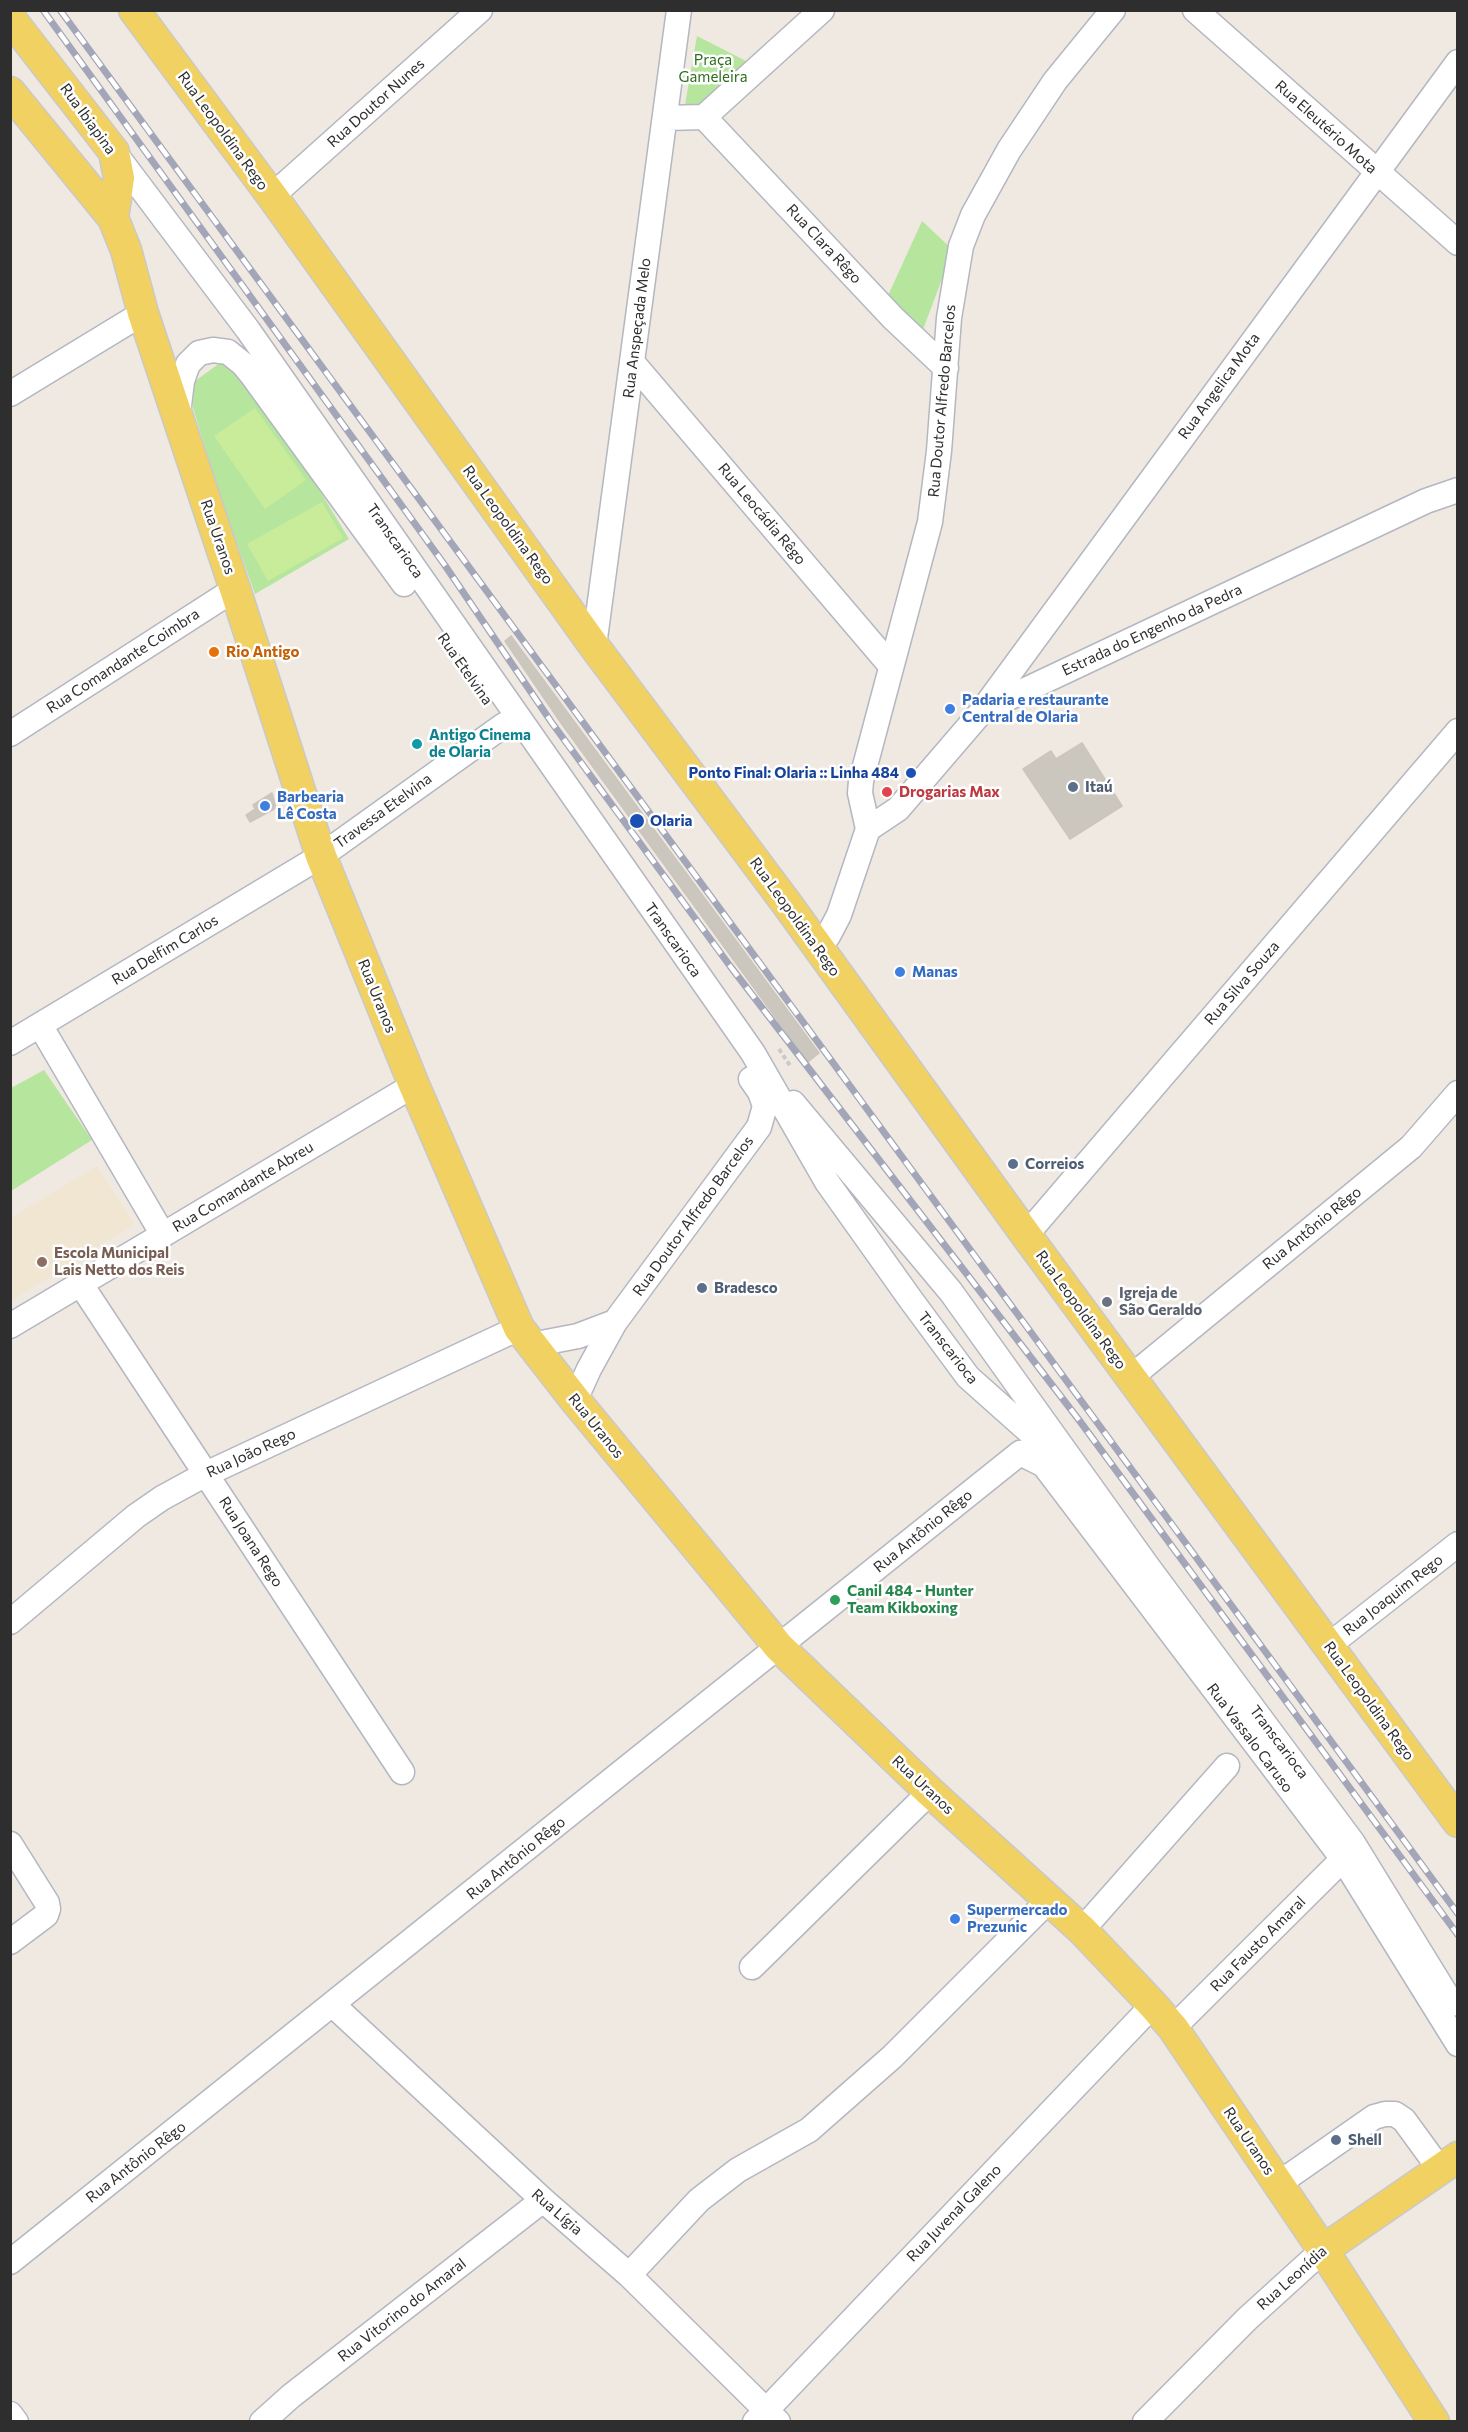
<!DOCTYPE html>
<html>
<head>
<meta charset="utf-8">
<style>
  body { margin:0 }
  #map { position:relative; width:1468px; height:2432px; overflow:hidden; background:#efe9e1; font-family:Commissioner,sans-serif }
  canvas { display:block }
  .frame { position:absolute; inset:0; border:12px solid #2e2e2e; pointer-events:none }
</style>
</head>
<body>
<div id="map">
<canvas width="1468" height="2432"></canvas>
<div class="frame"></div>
</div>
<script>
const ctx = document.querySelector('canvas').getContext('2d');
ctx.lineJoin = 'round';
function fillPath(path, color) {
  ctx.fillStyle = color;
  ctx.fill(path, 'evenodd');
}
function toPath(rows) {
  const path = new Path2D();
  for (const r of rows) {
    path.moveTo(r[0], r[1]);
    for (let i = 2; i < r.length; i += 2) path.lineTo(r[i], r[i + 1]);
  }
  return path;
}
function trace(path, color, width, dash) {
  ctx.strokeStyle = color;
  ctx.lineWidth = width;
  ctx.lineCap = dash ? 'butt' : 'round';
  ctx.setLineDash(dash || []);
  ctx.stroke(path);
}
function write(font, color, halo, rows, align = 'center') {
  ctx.font = font + ' Commissioner,sans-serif';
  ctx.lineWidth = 5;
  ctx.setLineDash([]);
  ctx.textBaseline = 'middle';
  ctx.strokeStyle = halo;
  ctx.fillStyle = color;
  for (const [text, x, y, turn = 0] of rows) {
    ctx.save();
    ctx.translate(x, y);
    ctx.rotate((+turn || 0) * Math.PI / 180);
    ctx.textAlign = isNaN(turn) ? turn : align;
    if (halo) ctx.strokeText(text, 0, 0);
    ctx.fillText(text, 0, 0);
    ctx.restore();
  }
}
fillPath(toPath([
  [97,1166,134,1224,11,1301,11,1218]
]), '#f0e6d1');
fillPath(toPath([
  [697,36,752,64,698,111,687,109,685,105],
  [922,221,953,250,922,332,886,300],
  [221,362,244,372,260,392,349,539,255,594,218,490,193,408,194,382],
  [44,1070,92,1140,11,1191,11,1088]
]), '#b6e59e');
fillPath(toPath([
  [255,408,306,480,265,509,214,436],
  [322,502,343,538,268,581,247,544]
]), '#c9ec9a');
const building = toPath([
  [511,636,819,1053,808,1062,561,723,505,641,511,636],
  [1082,743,1122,806,1070,839,1023,769,1051,751,1056,759,1082,743],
  [272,793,276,808,250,822,246,815,255,809,253,805,272,793]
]);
fillPath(building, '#cbc7bf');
trace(building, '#cbc5ba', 1.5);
const minor = toPath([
  [1195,10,1458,243],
  [704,117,893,318,946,368],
  [666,118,704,117,822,10],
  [114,152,248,330,753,1053,827,1182,911,1300,968,1377,1086,1482],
  [272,196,480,10],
  [632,362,891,666],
  [10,394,143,313],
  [178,414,182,381,188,364,199,353,213,350,228,352,243,364,252,375,404,584],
  [594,646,679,10],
  [984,708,1458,62],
  [10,734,235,589],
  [868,829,860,793,861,781,930,522,939,451,949,318,961,246,973,215,1009,150,1055,81,1113,10],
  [816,946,828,936,839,915,868,829,898,809,983,710,1426,501,1458,490],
  [40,1025,163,1235],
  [10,1043,321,856,504,725],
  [793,1103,951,1292,1148,1567,1353,1843,1452,2004],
  [1026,1235,1458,731],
  [80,1283,402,1772],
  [10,1326,414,1085],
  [531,1345,578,1336,615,1322],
  [1131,1377,1411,1147,1458,1093],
  [575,1400,589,1369,615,1322,759,1127,765,1106,760,1092,751,1079],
  [10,1622,136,1516,162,1498,206,1474,519,1328],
  [1328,1646,1458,1544],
  [10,1844,47,1903,48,1909,46,1915,10,1942],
  [1082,1930,1227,1766],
  [752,1967,930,1792],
  [333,2005,543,2200,629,2275,778,2422],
  [1173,2028,1343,1859],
  [1278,2184,1374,2117,1385,2114,1395,2114,1404,2120,1439,2168],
  [10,2262,1020,1453,1044,1465,1343,1859,1458,2044],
  [629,2275,699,2200,738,2170,809,2130,892,2057,1049,1900],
  [10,2414,16,2422],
  [262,2422,291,2396,543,2200],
  [755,2422,1153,2005],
  [1145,2422,1247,2319,1323,2250]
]);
const major = toPath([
  [134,10,272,196,594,646,787,904,1026,1235,1458,1822],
  [10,18,114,152,119,178,113,218],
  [10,92,113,218,126,250,143,313,235,589,321,856,414,1085,519,1328,575,1400,779,1647,930,1792,1082,1930,1153,2005,1173,2028,1323,2250,1434,2422],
  [1323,2250,1458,2157]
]);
trace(minor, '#b4b7c1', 27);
trace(major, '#c9c9c9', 33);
trace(toPath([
  [779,1049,791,1067]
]), '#c9c9c9', 4, [4.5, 3]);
trace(minor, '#fff', 24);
trace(major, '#f2d163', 30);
const rail = toPath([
  [43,10,444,564,552,723,730,966,1079,1420,1458,1935],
  [60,10,1458,1914]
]);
trace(rail, '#a3a6b8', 7);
trace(rail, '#fff', 4.5, [14]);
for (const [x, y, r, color] of [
  [214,652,6,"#e8710a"],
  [950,709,6,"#3f7fe0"],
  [417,744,6,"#0f9aa8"],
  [911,773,6,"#1a4fb4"],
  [1073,787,6,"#5c6f8a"],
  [887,792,6,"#e0444e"],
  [265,806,6,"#3f7fe0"],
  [637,821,8,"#1a4fb4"],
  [900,972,6,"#3f7fe0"],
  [1013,1164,6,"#5c6f8a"],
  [42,1262,6,"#8d6e63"],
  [702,1288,6,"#5c6f8a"],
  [1107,1302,6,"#6b7280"],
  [835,1600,6,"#2e9e5b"],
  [955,1919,6,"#3f7fe0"],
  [1336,2140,6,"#5c6f8a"]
]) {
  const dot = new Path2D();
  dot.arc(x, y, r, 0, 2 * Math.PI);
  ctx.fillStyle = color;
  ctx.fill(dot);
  trace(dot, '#fff', 2);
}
write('15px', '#2c6e1b', '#fff', [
  ["Praça",713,60],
  ["Gameleira",713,77]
]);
write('15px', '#2e2e2e', '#fff', [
  ["Rua Doutor Nunes",376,103,-42],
  ["Rua Ibiapina",88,119,54],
  ["Rua Eleutério Mota",1326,127,42],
  ["Rua Leopoldina Rego",223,131,54],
  ["Rua Clara Rêgo",824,244,47],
  ["Rua Anspeçada Melo",637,328,-83],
  ["Rua Angelica Mota",1219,386,-54],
  ["Rua Doutor Alfredo Barcelos",942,401,-85],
  ["Rua Leocádia Rêgo",762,514,50],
  ["Rua Leopoldina Rego",508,525,54],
  ["Rua Uranos",218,537,71],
  ["Transcarioca",395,541,55],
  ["Estrada do Engenho da Pedra",1152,630,-25],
  ["Rua Comandante Coimbra",123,661,-33],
  ["Rua Etelvina",465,669,55],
  ["Travessa Etelvina",383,811,-36],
  ["Rua Leopoldina Rego",795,917,54],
  ["Transcarioca",673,940,55],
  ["Rua Delfim Carlos",165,950,-31],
  ["Rua Silva Souza",1242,983,-49],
  ["Rua Uranos",377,996,68],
  ["Rua Comandante Abreu",243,1187,-31],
  ["Rua Doutor Alfredo Barcelos",693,1216,-54],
  ["Rua Antônio Rêgo",1312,1228,-39],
  ["Rua Leopoldina Rego",1081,1310,54],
  ["Transcarioca",948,1348,52],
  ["Rua Uranos",596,1426,51],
  ["Rua João Rego",251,1453,-25],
  ["Rua Antônio Rêgo",923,1531,-39],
  ["Rua Joana Rego",251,1542,57],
  ["Rua Joaquim Rego",1393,1595,-38],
  ["Rua Leopoldina Rego",1369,1701,54],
  ["Rua Vassalo Caruso",1250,1738,53],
  ["Transcarioca",1279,1742,53],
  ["Rua Uranos",923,1785,43],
  ["Rua Antônio Rêgo",516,1858,-39],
  ["Rua Fausto Amaral",1258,1944,-45],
  ["Rua Uranos",1249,2141,56],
  ["Rua Antônio Rêgo",136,2162,-38],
  ["Rua Lígia",557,2212,41],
  ["Rua Juvenal Galeno",954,2213,-46],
  ["Rua Leonídia",1292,2278,-42],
  ["Rua Vitorino do Amaral",402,2310,-38]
]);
write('bold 15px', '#c56008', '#fff', [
  ["Rio Antigo",226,652]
], 'left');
write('bold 15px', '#366cbe', '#fff', [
  ["Padaria e restaurante",962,700],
  ["Central de Olaria",962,717],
  ["Barbearia",277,797],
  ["Lê Costa",277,814],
  ["Manas",912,972],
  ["Supermercado",967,1910],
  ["Prezunic",967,1927]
], 'left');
write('bold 15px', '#0d838f', '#fff', [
  ["Antigo Cinema",429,735],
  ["de Olaria",429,752]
], 'left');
write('bold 15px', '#164399', '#fff', [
  ["Ponto Final: Olaria :: Linha 484",899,773],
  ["Olaria",650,821,"left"]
], 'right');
write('bold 15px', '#4e5e75', '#fff', [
  ["Itaú",1085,787],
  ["Correios",1025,1164],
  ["Bradesco",714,1288],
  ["Shell",1348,2140]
], 'left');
write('bold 15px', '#be3a42', '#fff', [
  ["Drogarias Max",899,792]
], 'left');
write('bold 15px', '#785e54', '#fff', [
  ["Escola Municipal",54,1253],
  ["Lais Netto dos Reis",54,1270]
], 'left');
write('bold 15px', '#5b616d', '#fff', [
  ["Igreja de",1119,1293],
  ["São Geraldo",1119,1310]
], 'left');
write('bold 15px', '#27864d', '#fff', [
  ["Canil 484 - Hunter",847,1591],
  ["Team Kikboxing",847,1608]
], 'left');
</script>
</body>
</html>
